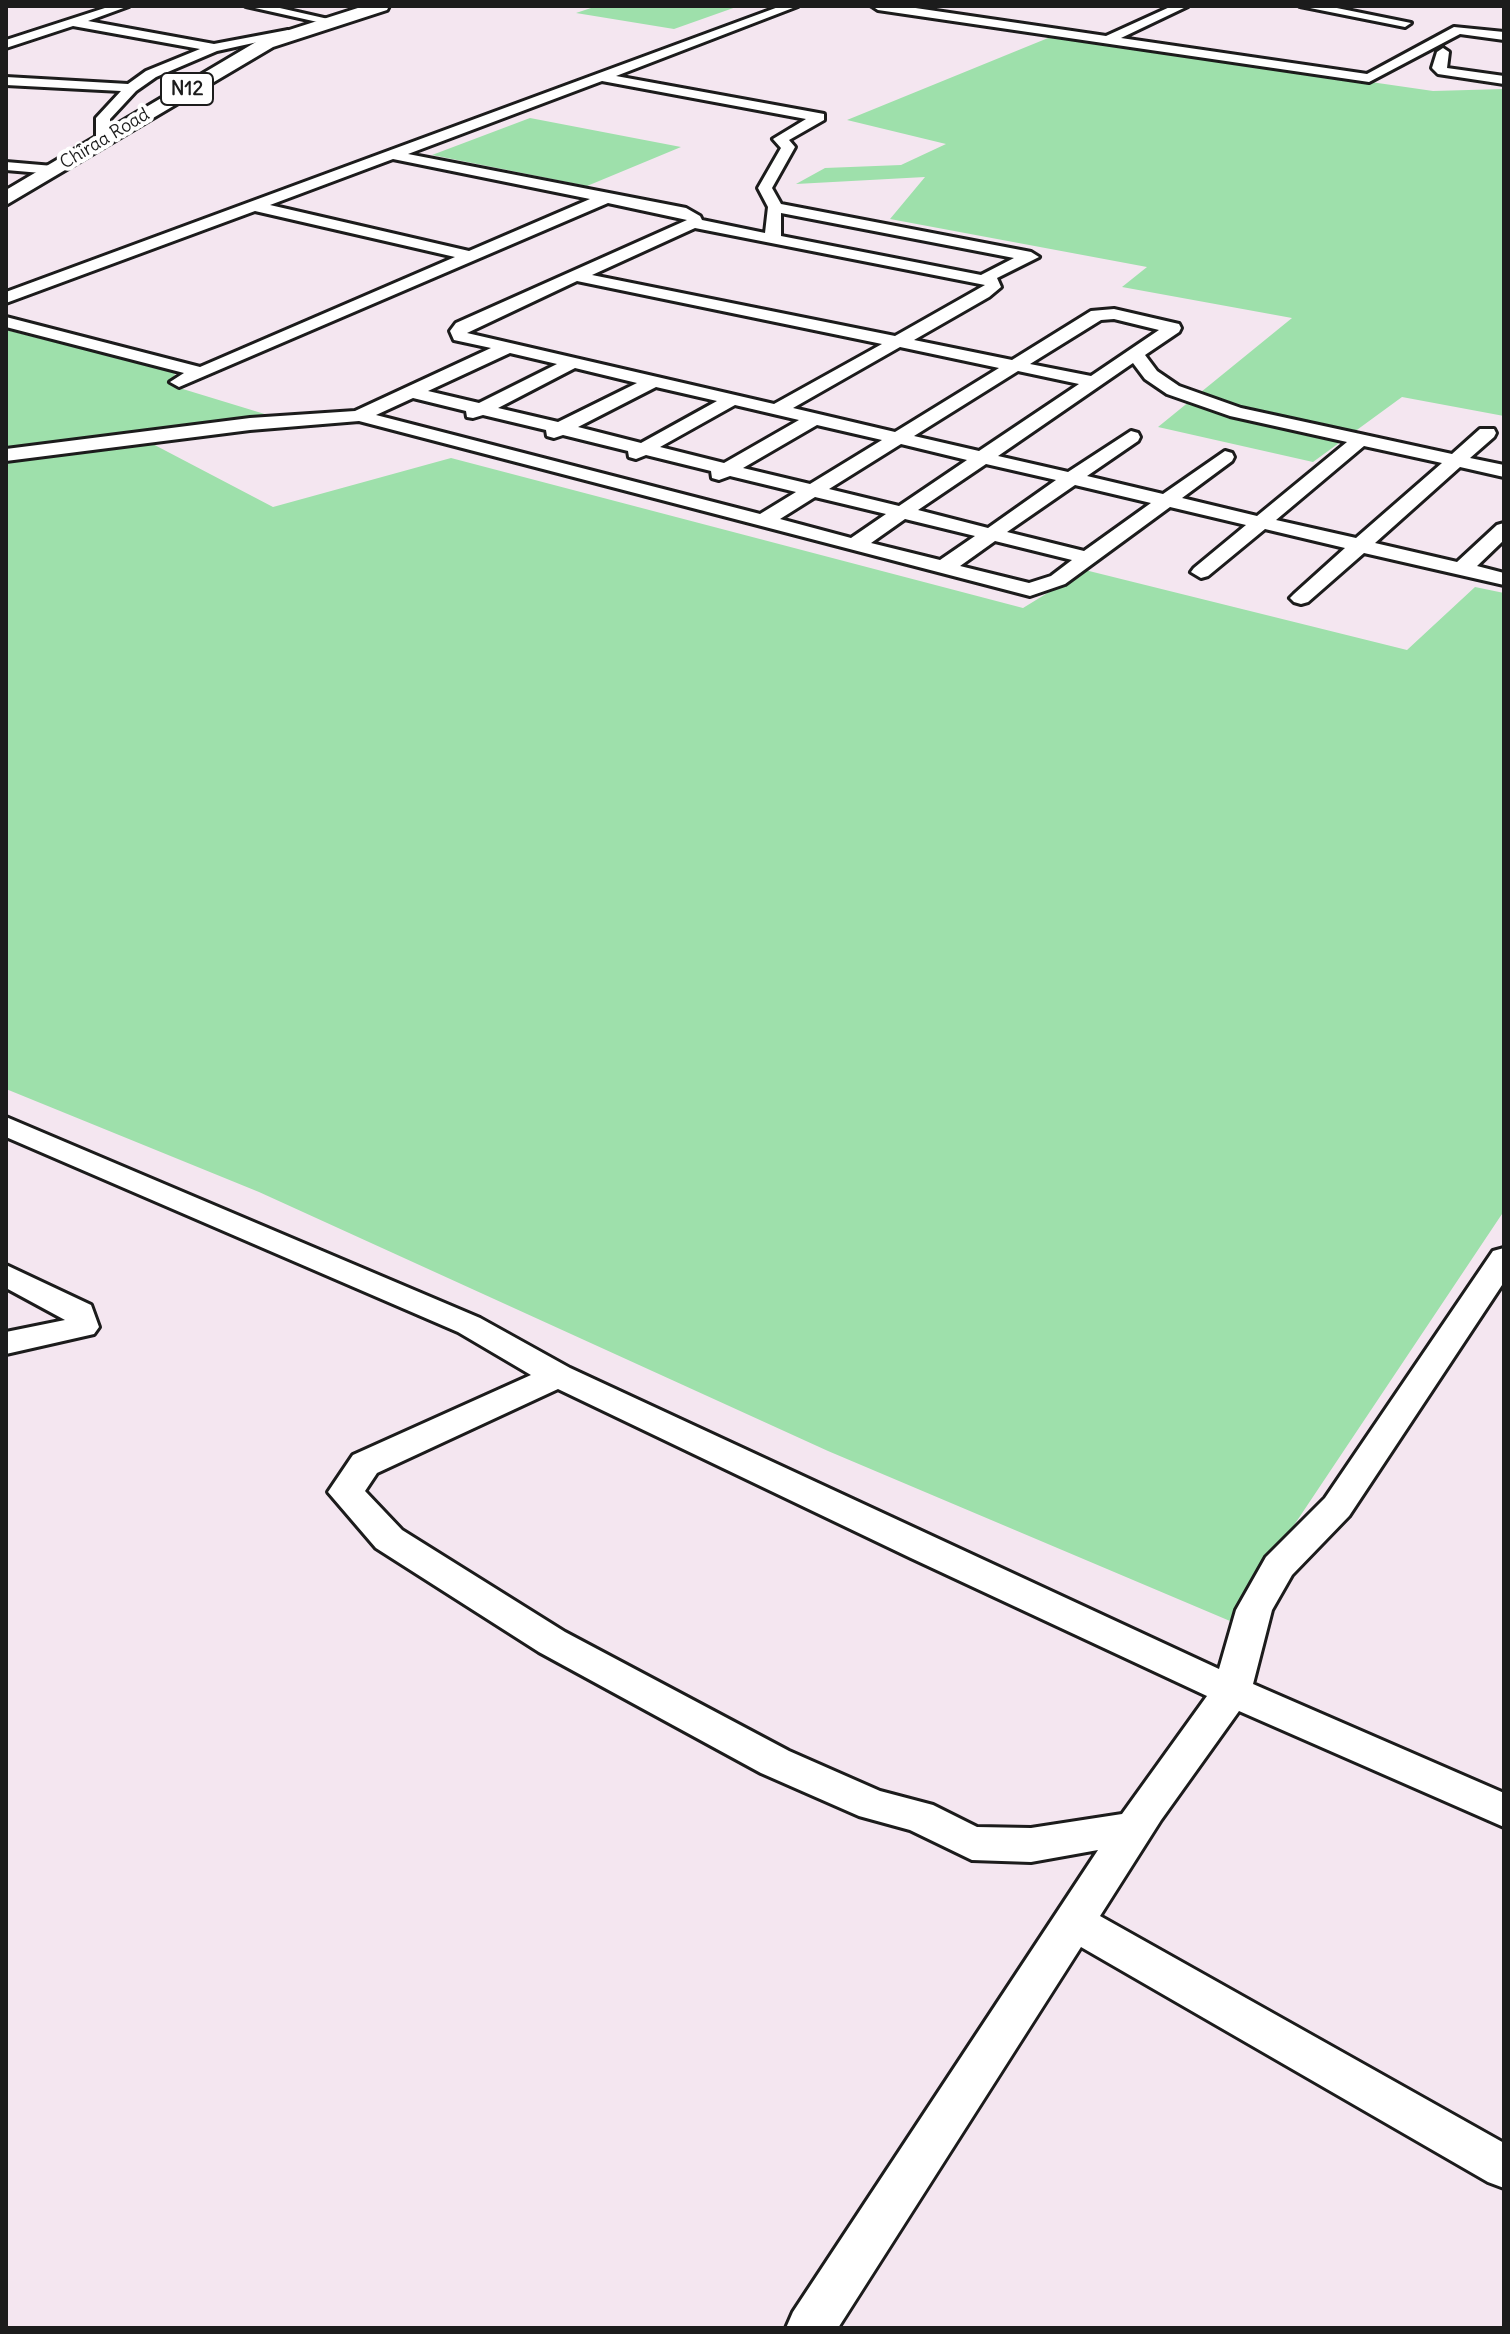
<!DOCTYPE html>
<html>
<head>
<meta charset="utf-8">
<style>
  body { margin:0 }
  #map { position:relative; width:1510px; height:2334px; overflow:hidden; background:#f4e6f0; font-family:Delius,sans-serif }
  canvas { display:block }
  .frame { position:absolute; inset:0; border:8px solid #1c1c1c; pointer-events:none }
</style>
</head>
<body>
<div id="map">
<canvas width="1510" height="2334"></canvas>
<div class="frame"></div>
</div>
<script>
const ctx = document.querySelector('canvas').getContext('2d');
ctx.lineJoin = 'round';
function fillPath(path, color) {
  ctx.fillStyle = color;
  ctx.fill(path, 'evenodd');
}
function toPath(rows) {
  const path = new Path2D();
  for (const r of rows) {
    path.moveTo(r[0], r[1]);
    for (let i = 2; i < r.length; i += 2) path.lineTo(r[i], r[i + 1]);
  }
  return path;
}
function trace(path, color, width, dash) {
  ctx.strokeStyle = color;
  ctx.lineWidth = width;
  ctx.lineCap = dash ? 'butt' : 'round';
  ctx.setLineDash(dash || []);
  ctx.stroke(path);
}
function write(font, color, halo, rows, align = 'center') {
  ctx.font = font + ' Delius,sans-serif';
  ctx.lineWidth = 8;
  ctx.setLineDash([]);
  ctx.textBaseline = 'middle';
  ctx.strokeStyle = halo;
  ctx.fillStyle = color;
  for (const [text, x, y, turn = 0] of rows) {
    ctx.save();
    ctx.translate(x, y);
    ctx.rotate((+turn || 0) * Math.PI / 180);
    ctx.textAlign = isNaN(turn) ? turn : align;
    if (halo) ctx.strokeText(text, 0, 0);
    ctx.fillText(text, 0, 0);
    ctx.restore();
  }
}
fillPath(toPath([
  [597,6,739,6,674,29,576,13],
  [1053,36,1433,91,1504,89,1504,416,1402,397,1313,462,1158,427,1292,318,1122,287,1147,267,890,219,925,177,796,184,825,168,901,165,946,144,847,120],
  [530,118,681,147,587,186,432,155],
  [6,330,175,372,173,386,281,419,147,441,273,507,451,458,1023,608,1085,570,1407,650,1475,587,1504,593,1504,1211,1230,1621,828,1451,259,1192,6,1089]
]), '#9ee0ab');
const minor = toPath([
  [111,6,129,6,88,21,214,44,288,30,294,34,217,51,156,77,136,91,110,119,110,140,103,144,96,140,96,118,121,91,6,85,6,77,128,84,146,71,200,49,73,26,6,48,6,40,111,6],
  [246,6,271,6,337,21,331,25,246,6],
  [781,6,798,6,616,76,824,114,824,120,789,140,795,147,772,188,781,204,1031,252,1039,257,997,278,1001,287,989,297,914,340,1012,360,1091,311,1114,309,1179,324,1181,328,1179,332,1145,355,1157,371,1179,386,1241,408,1452,454,1480,429,1494,429,1496,433,1494,437,1470,458,1504,465,1504,477,1460,467,1375,543,1457,562,1497,525,1504,523,1504,540,1477,566,1504,573,1504,585,1364,553,1308,602,1301,604,1294,602,1290,598,1294,594,1345,548,1265,529,1208,576,1201,578,1191,572,1194,568,1246,525,1170,507,1065,584,1030,596,359,421,250,430,6,461,6,449,250,418,355,411,491,348,454,340,450,331,456,323,687,220,608,203,179,387,170,382,184,373,6,327,6,317,200,367,455,257,255,211,6,303,6,292,781,6],
  [602,81,806,119,773,139,781,148,758,188,768,207,765,233,702,220,700,216,686,208,408,154,602,81],
  [393,159,590,199,469,251,270,205,393,159],
  [781,213,1014,258,981,275,781,236,781,213],
  [695,228,985,285,895,336,592,275,695,228],
  [577,281,882,344,774,404,467,333,577,281],
  [1114,319,1159,330,1091,376,1030,364,1101,320,1114,319],
  [900,347,999,368,895,432,793,408,900,347],
  [510,353,557,364,479,403,428,391,510,353],
  [1133,363,1145,379,1167,394,1230,416,1347,442,1257,516,1182,498,1232,461,1234,457,1232,453,1225,451,1163,494,1087,476,1138,441,1140,437,1138,433,1131,431,1068,472,998,456,1133,363],
  [575,368,637,383,558,422,498,408,575,368],
  [1018,371,1079,384,979,451,914,436,1018,371],
  [656,387,717,401,641,443,578,427,656,387],
  [413,398,466,411,467,417,473,418,483,415,546,430,547,436,554,438,563,435,628,451,629,457,636,459,646,455,711,471,712,478,719,480,730,476,796,492,760,514,376,415,413,398],
  [735,405,799,420,724,463,660,447,735,405],
  [817,425,882,440,810,484,743,468,817,425],
  [901,444,967,460,899,506,829,489,901,444],
  [1364,446,1442,463,1356,538,1276,520,1364,446],
  [986,464,1056,480,988,528,918,510,986,464],
  [1075,485,1151,503,1084,551,1007,532,1075,485],
  [815,497,886,514,851,538,780,519,815,497],
  [905,519,975,536,940,560,871,543,905,519],
  [995,541,1072,560,1051,576,1029,583,960,566,995,541],
  [872,6,902,6,1106,36,1172,6,1188,6,1121,38,1367,74,1454,27,1504,32,1504,40,1460,34,1369,82,878,10,872,6],
  [1300,6,1327,6,1411,23,1405,27,1300,6],
  [1443,48,1449,52,1447,68,1504,76,1504,84,1438,74,1432,68,1437,52,1443,48],
  [6,162,53,166,60,170,53,174,6,170,6,162],
  [6,1117,480,1318,570,1368,1219,1669,1236,1610,1266,1557,1325,1498,1493,1251,1504,1248,1504,1282,1349,1516,1292,1575,1272,1610,1253,1684,1504,1793,1504,1827,1239,1711,1161,1820,1100,1916,1504,2143,1504,2188,1488,2182,1081,1947,838,2328,786,2328,793,2312,1098,1850,1031,1862,972,1860,910,1830,859,1816,761,1773,539,1652,376,1548,328,1492,353,1455,531,1375,458,1332,6,1137,6,1117],
  [558,1389,911,1558,1207,1696,1122,1814,1031,1828,977,1827,933,1805,880,1791,789,1751,565,1632,402,1530,365,1491,377,1473,558,1389],
  [6,1265,91,1305,99,1327,94,1334,6,1354,6,1332,65,1320,6,1288,6,1265]
]);
const highway = toPath([
  [364,6,389,6,387,10,273,47,6,205,6,190,261,39,364,6]
]);
trace(minor, '#1c1c1c', 6);
trace(highway, '#1c1c1c', 6);
fillPath(minor, '#fff');
fillPath(highway, '#fff');
write('18px', '#1c1c1c', '#fff', [
  ["Chiraa Road",105,139,-31]
]);
for (const [x, y, w] of [
  [187,89,52]
]) {
  const box = new Path2D();
  box.roundRect(x - w / 2, y - 16, w, 32, 6);
  ctx.fillStyle = '#fff';
  ctx.fill(box);
  trace(box, '#1c1c1c', 2);
}
write('bold 20px', '#1c1c1c', null, [
  ["N12",187,89]
]);
</script>
</body>
</html>
